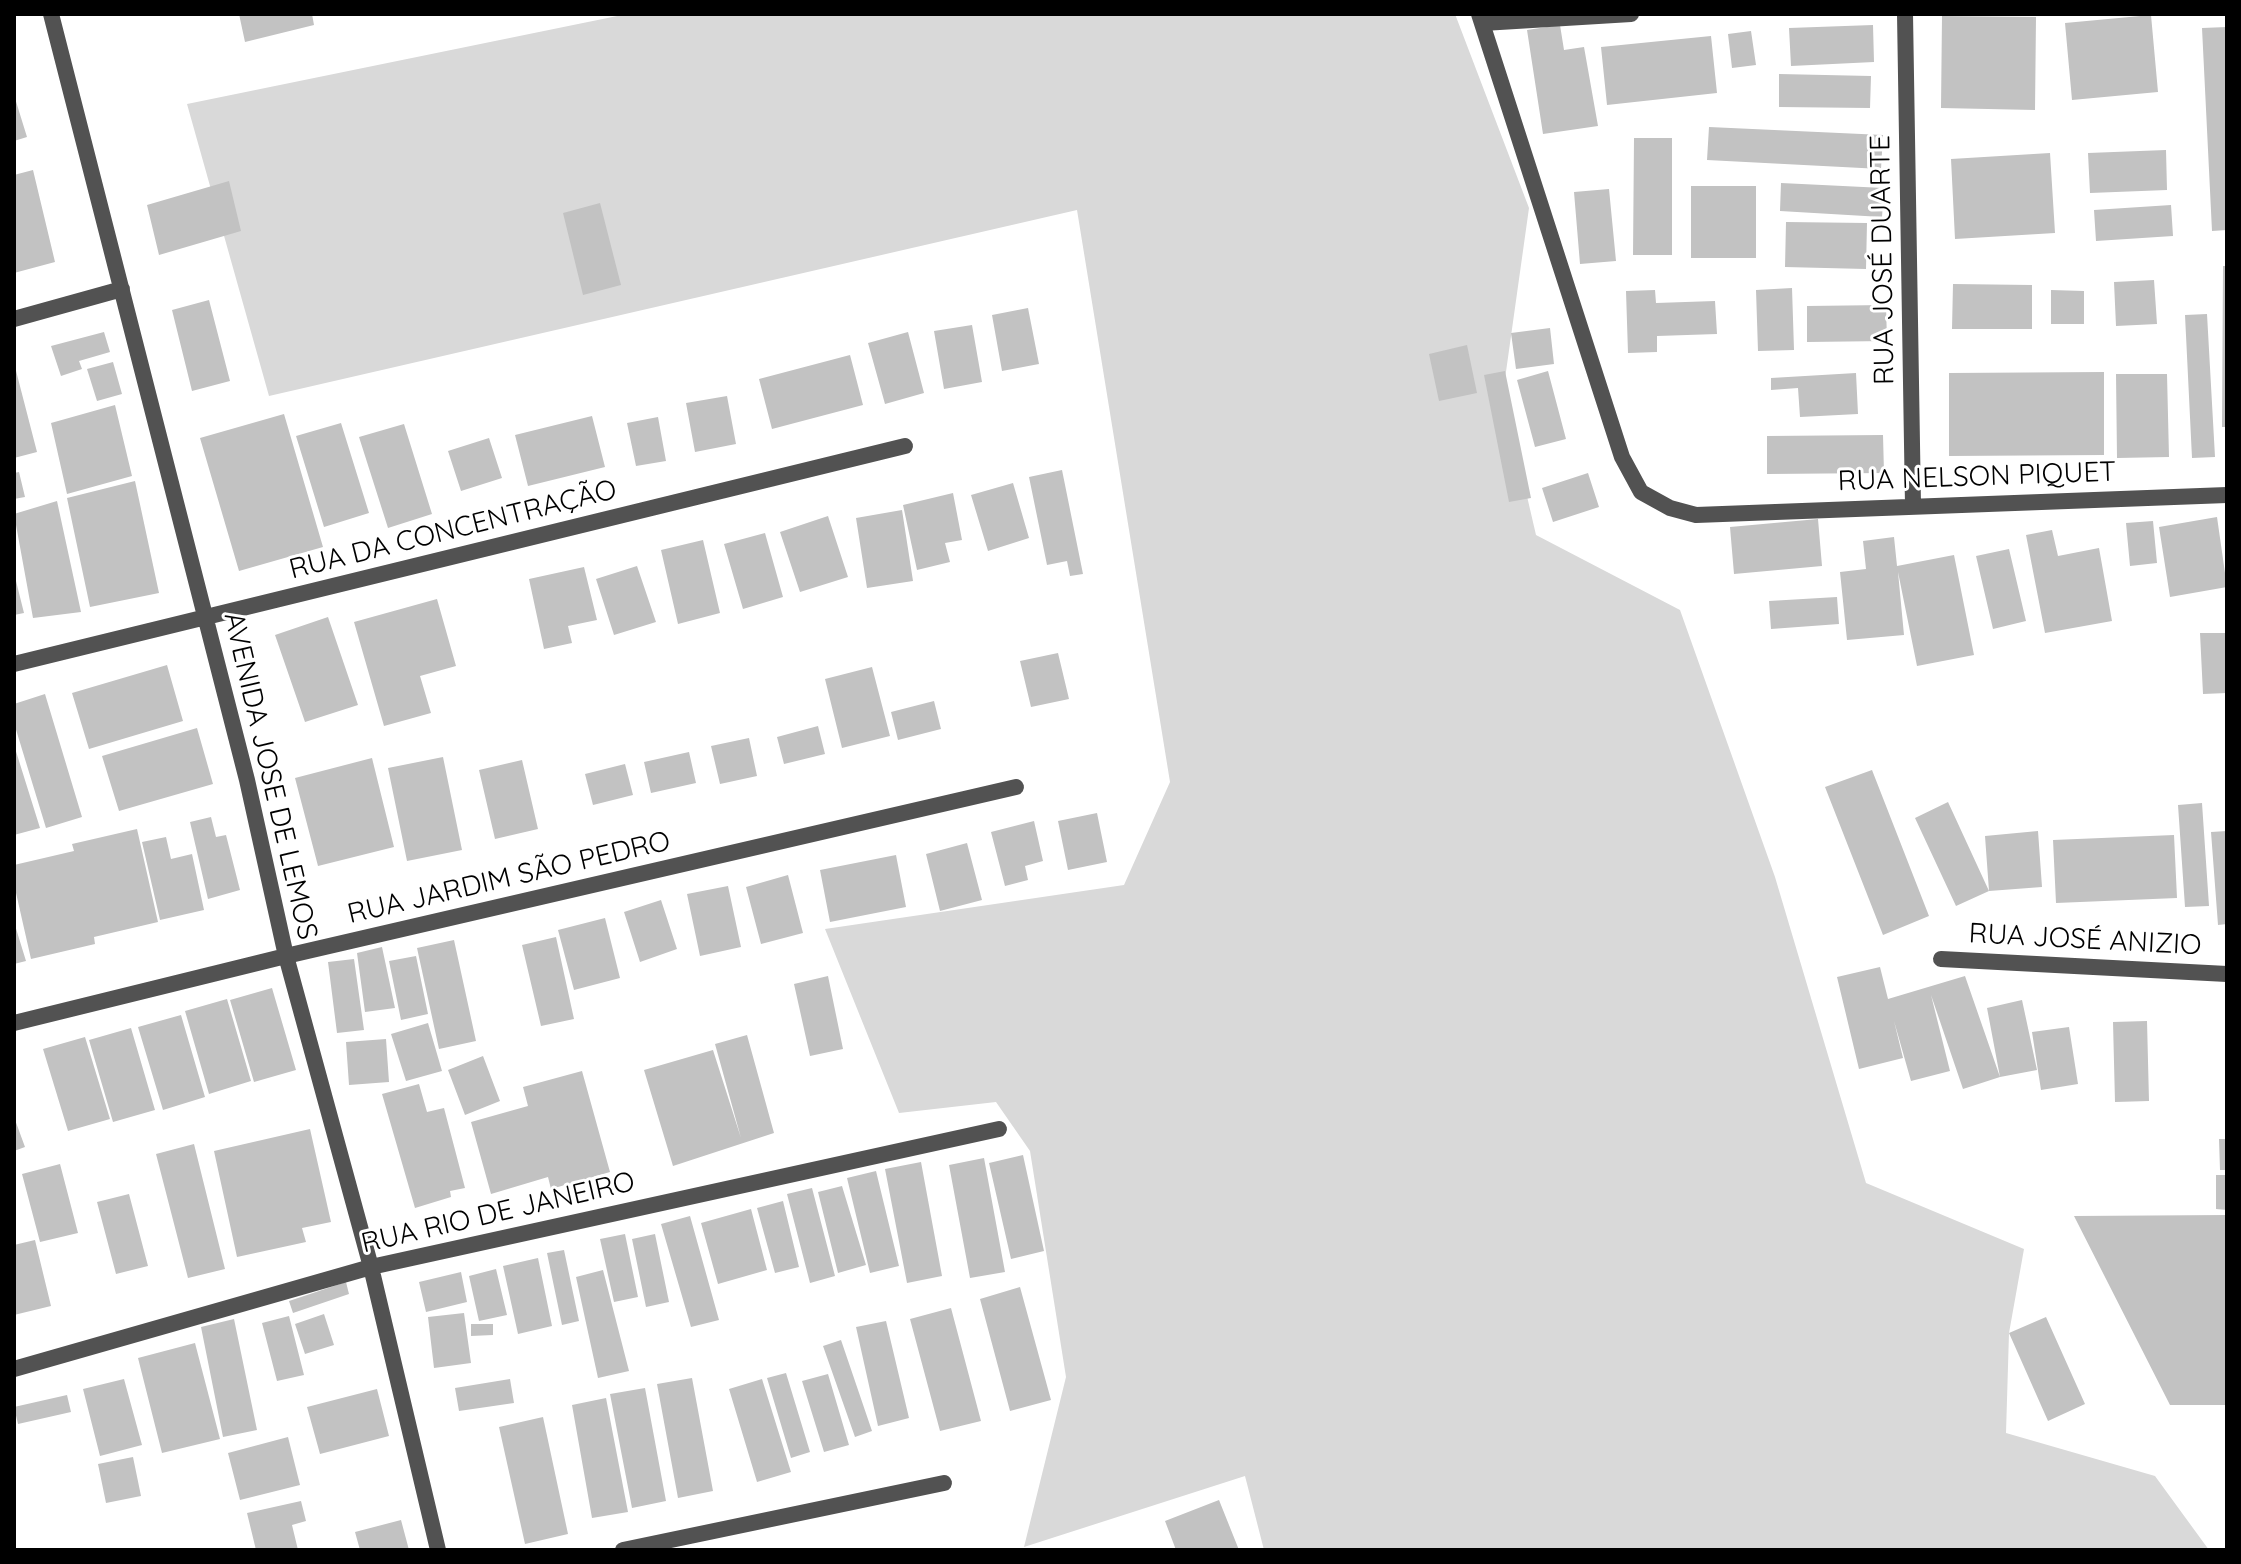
<!DOCTYPE html>
<html>
<head>
<meta charset="utf-8">
<style>
  body { margin:0 }
  #map { position:relative; width:2241px; height:1564px; overflow:hidden; background:#fff; font-family:Quicksand,sans-serif }
  canvas { display:block }
  .frame { position:absolute; inset:0; border:16px solid #000; pointer-events:none }
</style>
</head>
<body>
<div id="map">
<canvas width="2241" height="1564"></canvas>
<div class="frame"></div>
</div>
<script>
const ctx = document.querySelector('canvas').getContext('2d');
ctx.lineJoin = 'round';
function fillPath(path, color) {
  ctx.fillStyle = color;
  ctx.fill(path, 'evenodd');
}
function toPath(rows) {
  const path = new Path2D();
  for (const r of rows) {
    path.moveTo(r[0], r[1]);
    for (let i = 2; i < r.length; i += 2) path.lineTo(r[i], r[i + 1]);
  }
  return path;
}
function trace(path, color, width, dash) {
  ctx.strokeStyle = color;
  ctx.lineWidth = width;
  ctx.lineCap = dash ? 'butt' : 'round';
  ctx.setLineDash(dash || []);
  ctx.stroke(path);
}
function write(font, color, halo, rows, align = 'center') {
  ctx.font = font + ' Quicksand,sans-serif';
  ctx.lineWidth = 6;
  ctx.setLineDash([]);
  ctx.textBaseline = 'middle';
  ctx.strokeStyle = halo;
  ctx.fillStyle = color;
  for (const [text, x, y, turn = 0] of rows) {
    ctx.save();
    ctx.translate(x, y);
    ctx.rotate((+turn || 0) * Math.PI / 180);
    ctx.textAlign = isNaN(turn) ? turn : align;
    if (halo) ctx.strokeText(text, 0, 0);
    ctx.fillText(text, 0, 0);
    ctx.restore();
  }
}
fillPath(toPath([
  [627,14,1455,14,1529,208,1503,393,1536,535,1680,610,1775,877,1866,1183,2024,1249,2009,1333,2006,1433,2155,1476,2209,1550,1264,1550,1245,1476,1024,1547,1066,1377,1030,1151,996,1102,899,1113,825,929,1124,885,1170,782,1077,210,269,396,187,104]
]), '#d9d9d9');
fillPath(toPath([
  [239,14,312,14,314,25,245,42],
  [2151,15,2158,92,2072,100,2065,23],
  [1942,16,2036,17,2035,110,1941,108],
  [1560,25,1564,50,1584,47,1598,126,1543,134,1527,30],
  [1873,25,1874,62,1791,66,1789,28],
  [2227,27,2227,230,2212,231,2202,28],
  [1751,31,1756,65,1732,68,1728,34],
  [1711,36,1717,93,1607,105,1601,47],
  [1779,74,1871,76,1870,108,1779,107],
  [14,95,27,137,14,141],
  [1709,127,1883,135,1881,169,1707,160],
  [1634,138,1672,138,1672,255,1633,255],
  [2166,150,2167,190,2090,193,2088,153],
  [2050,153,2055,233,1955,239,1951,159],
  [33,170,55,262,14,273,14,175],
  [229,181,241,231,159,255,147,205],
  [1781,183,1884,188,1882,217,1780,211],
  [1691,186,1756,186,1756,258,1691,258],
  [1609,189,1616,261,1580,264,1574,192],
  [600,203,621,285,583,295,563,213],
  [2171,205,2173,236,2096,241,2094,210],
  [1786,222,1867,223,1866,269,1785,267],
  [2223,266,2227,266,2227,427,2222,427],
  [2154,280,2157,324,2116,326,2114,282],
  [1953,284,2032,285,2032,329,1952,329],
  [1792,288,1794,350,1758,351,1756,290],
  [1655,290,1656,303,1715,301,1717,334,1657,336,1657,352,1628,353,1626,291],
  [2051,290,2084,291,2084,324,2051,324],
  [209,300,230,381,192,391,172,310],
  [1886,305,1887,341,1807,342,1807,306],
  [1028,308,1039,364,1002,371,992,315],
  [2207,314,2215,457,2192,458,2185,315],
  [972,325,982,382,944,389,934,331],
  [1550,328,1554,364,1516,369,1511,333],
  [104,332,110,352,79,361,82,369,61,376,51,346],
  [908,332,924,393,885,404,868,343],
  [1467,345,1477,393,1439,401,1429,354],
  [850,355,863,405,772,429,759,379],
  [113,362,122,394,97,401,87,369],
  [14,363,37,452,14,458],
  [1505,371,1531,498,1509,502,1484,375],
  [1548,371,1566,439,1535,447,1517,380],
  [2104,372,2104,455,1949,456,1949,373],
  [1856,373,1858,414,1800,417,1798,388,1771,390,1771,378],
  [2116,374,2167,374,2169,457,2117,458],
  [727,396,736,444,695,452,686,403],
  [115,405,132,476,67,494,51,423],
  [284,414,323,547,239,571,200,438],
  [592,416,605,467,528,486,515,435],
  [658,417,666,461,636,466,627,423],
  [341,423,369,513,324,527,296,436],
  [404,424,432,514,388,528,359,437],
  [1883,435,1884,473,1767,474,1767,436],
  [489,438,502,478,461,491,448,451],
  [1062,470,1083,574,1070,576,1067,561,1047,565,1029,477],
  [19,472,25,497,14,499,14,473],
  [1588,473,1599,507,1553,522,1542,488],
  [135,481,159,593,90,607,67,498],
  [1013,483,1029,538,988,551,971,495],
  [953,493,962,540,945,543,950,562,917,570,903,505],
  [57,501,81,612,33,618,14,514],
  [902,510,913,581,867,588,856,518],
  [828,516,848,577,800,592,780,532],
  [2217,517,2227,587,2170,597,2159,527],
  [1818,519,1822,566,1734,574,1730,527],
  [2153,521,2157,563,2130,566,2126,523],
  [2052,530,2058,556,2099,548,2112,621,2045,633,2026,535],
  [765,533,783,597,743,609,724,544],
  [1894,537,1897,566,1954,555,1974,655,1917,666,1898,572,1904,635,1847,640,1840,572,1866,569,1863,541],
  [703,540,720,613,678,624,661,550],
  [2009,549,2026,621,1993,629,1976,556],
  [637,566,656,622,614,635,596,579],
  [584,567,597,620,568,626,572,643,544,649,529,579],
  [14,573,24,613,14,615],
  [1837,597,1839,624,1771,629,1769,601],
  [437,599,456,666,420,676,431,713,384,726,354,622],
  [328,617,358,705,305,722,275,635],
  [2200,633,2227,633,2227,693,2203,694],
  [1058,653,1069,699,1031,707,1020,661],
  [167,665,183,721,89,749,72,693],
  [872,667,890,736,842,748,825,679],
  [45,694,82,817,46,828,14,723,14,704],
  [934,701,941,729,898,740,891,712],
  [818,726,825,754,784,764,777,737],
  [197,728,213,784,119,811,102,756],
  [749,738,757,776,720,784,711,746],
  [14,745,40,828,14,835],
  [689,752,696,783,651,793,644,762],
  [443,757,462,850,407,861,388,768],
  [372,758,394,847,318,866,295,778],
  [522,760,538,829,495,839,479,770],
  [625,764,633,795,593,805,585,774],
  [1872,770,1929,916,1883,935,1825,787],
  [1948,802,1989,891,1956,906,1915,818],
  [2202,803,2209,906,2185,907,2178,805],
  [1097,813,1107,862,1068,870,1058,821],
  [211,817,216,837,226,835,240,890,208,899,190,822],
  [1034,821,1043,861,1025,866,1028,880,1005,886,991,832],
  [137,829,158,922,94,937,95,944,31,959,14,884,14,865,74,851,72,844],
  [2038,831,2042,887,1989,891,1985,836],
  [2227,831,2227,924,2218,925,2211,832],
  [2174,835,2177,898,2056,903,2053,840],
  [166,837,171,859,192,854,204,910,160,920,142,842],
  [967,843,982,900,940,911,926,854],
  [896,855,906,907,830,922,820,870],
  [788,875,803,933,761,944,746,887],
  [728,886,741,947,700,956,687,894],
  [661,900,677,949,640,962,624,912],
  [605,918,620,978,574,990,558,930],
  [14,922,26,961,14,964],
  [556,937,574,1019,541,1026,522,945],
  [454,940,476,1041,439,1049,417,948],
  [382,947,395,1008,365,1012,357,953],
  [416,956,428,1014,401,1020,389,961],
  [354,959,364,1030,337,1033,328,962],
  [1880,967,1888,999,1965,976,2000,1077,1963,1089,1931,995,1950,1071,1911,1081,1894,1021,1903,1058,1859,1069,1837,977],
  [828,976,843,1049,810,1056,794,984],
  [272,988,296,1070,254,1082,230,1000],
  [227,999,251,1081,209,1094,185,1011],
  [2022,1000,2037,1070,2000,1077,1987,1008],
  [181,1015,205,1097,163,1110,138,1027],
  [2147,1021,2149,1101,2115,1102,2113,1022],
  [428,1023,442,1071,406,1081,391,1034],
  [2069,1027,2078,1084,2041,1090,2032,1032],
  [131,1028,155,1110,113,1122,89,1040],
  [747,1035,774,1133,673,1166,644,1070,713,1050,741,1138,715,1044],
  [85,1037,110,1119,68,1131,43,1049],
  [386,1039,389,1082,349,1085,346,1042],
  [483,1056,500,1101,465,1115,448,1070],
  [582,1071,610,1172,551,1189,548,1177,491,1194,471,1122,528,1106,523,1087],
  [419,1084,427,1112,444,1108,465,1188,450,1191,451,1197,415,1208,382,1094],
  [14,1117,25,1147,14,1151],
  [310,1129,331,1222,302,1228,306,1242,237,1257,214,1151],
  [2219,1139,2227,1139,2227,1170,2220,1170],
  [194,1144,225,1269,188,1278,156,1154],
  [1023,1155,1044,1251,1011,1259,989,1163],
  [984,1158,1005,1272,970,1278,949,1165],
  [921,1162,942,1276,907,1283,885,1169],
  [60,1164,78,1233,40,1242,22,1174],
  [876,1171,899,1266,870,1273,847,1178],
  [2216,1175,2227,1175,2227,1210,2216,1209],
  [842,1186,866,1265,838,1273,818,1192],
  [812,1188,835,1276,810,1283,787,1194],
  [129,1194,148,1266,116,1274,97,1202],
  [783,1201,799,1267,775,1273,757,1208],
  [751,1209,767,1270,718,1284,701,1223],
  [2227,1215,2227,1405,2170,1405,2074,1216],
  [690,1216,719,1320,691,1327,661,1224],
  [625,1234,638,1297,614,1302,600,1239],
  [655,1234,669,1302,646,1307,632,1239],
  [35,1240,51,1306,14,1315,14,1245],
  [564,1250,579,1321,562,1325,547,1253],
  [538,1258,552,1326,518,1334,503,1266],
  [496,1269,507,1315,479,1321,469,1276],
  [603,1270,629,1371,598,1378,576,1277],
  [461,1272,467,1302,426,1312,419,1282],
  [346,1282,349,1294,293,1313,289,1301],
  [1020,1287,1051,1400,1010,1411,980,1299],
  [951,1308,981,1421,940,1431,910,1319],
  [464,1313,471,1363,434,1368,428,1317],
  [324,1314,334,1345,305,1354,295,1324],
  [289,1316,304,1375,277,1381,262,1323],
  [2046,1317,2085,1404,2048,1421,2009,1333],
  [234,1319,257,1430,223,1437,201,1327],
  [886,1321,909,1418,878,1426,856,1327],
  [471,1324,493,1324,493,1335,471,1336],
  [841,1340,872,1431,855,1437,823,1346],
  [195,1343,220,1439,162,1453,138,1358],
  [786,1373,810,1452,791,1458,767,1378],
  [828,1374,849,1445,824,1452,802,1381],
  [692,1378,713,1491,678,1498,657,1384],
  [124,1379,142,1445,100,1456,83,1389],
  [510,1379,514,1403,459,1411,455,1388],
  [762,1379,791,1472,757,1482,729,1389],
  [645,1388,666,1501,632,1508,610,1394],
  [377,1389,389,1436,320,1454,307,1407],
  [67,1395,71,1412,18,1424,14,1407],
  [606,1398,628,1512,592,1518,572,1405],
  [543,1417,568,1534,525,1544,499,1427],
  [288,1437,300,1485,240,1500,228,1453],
  [133,1457,141,1496,106,1503,98,1464],
  [1219,1500,1239,1550,1176,1550,1165,1521],
  [301,1501,306,1521,292,1525,298,1550,256,1550,247,1513],
  [401,1520,409,1550,360,1550,355,1532]
]), '#c2c2c2');
trace(toPath([
  [51,14,247,780,286,956,371,1267,438,1550],
  [1479,14,1622,457,1641,492,1670,508,1696,515,2227,495],
  [1905,14,1913,505],
  [1483,23,1631,14],
  [14,319,122,289],
  [14,664,905,446],
  [1941,959,2227,974],
  [14,1023,286,956,1016,787],
  [14,1369,371,1267,999,1129],
  [623,1550,944,1483]
]), '#525252', 16);
write('28px', '#000', '#fff', [
  ["RUA JOSÉ DUARTE",1883,260,-91],
  ["RUA NELSON PIQUET",1977,477,-2],
  ["RUA DA CONCENTRAÇÃO",453,530,-14],
  ["AVENIDA JOSE DE LEMOS",270,776,77],
  ["RUA JARDIM SÃO PEDRO",509,878,-13],
  ["RUA JOSÉ ANIZIO",2085,940,3],
  ["RUA RIO DE JANEIRO",498,1213,-13]
]);
</script>
</body>
</html>
